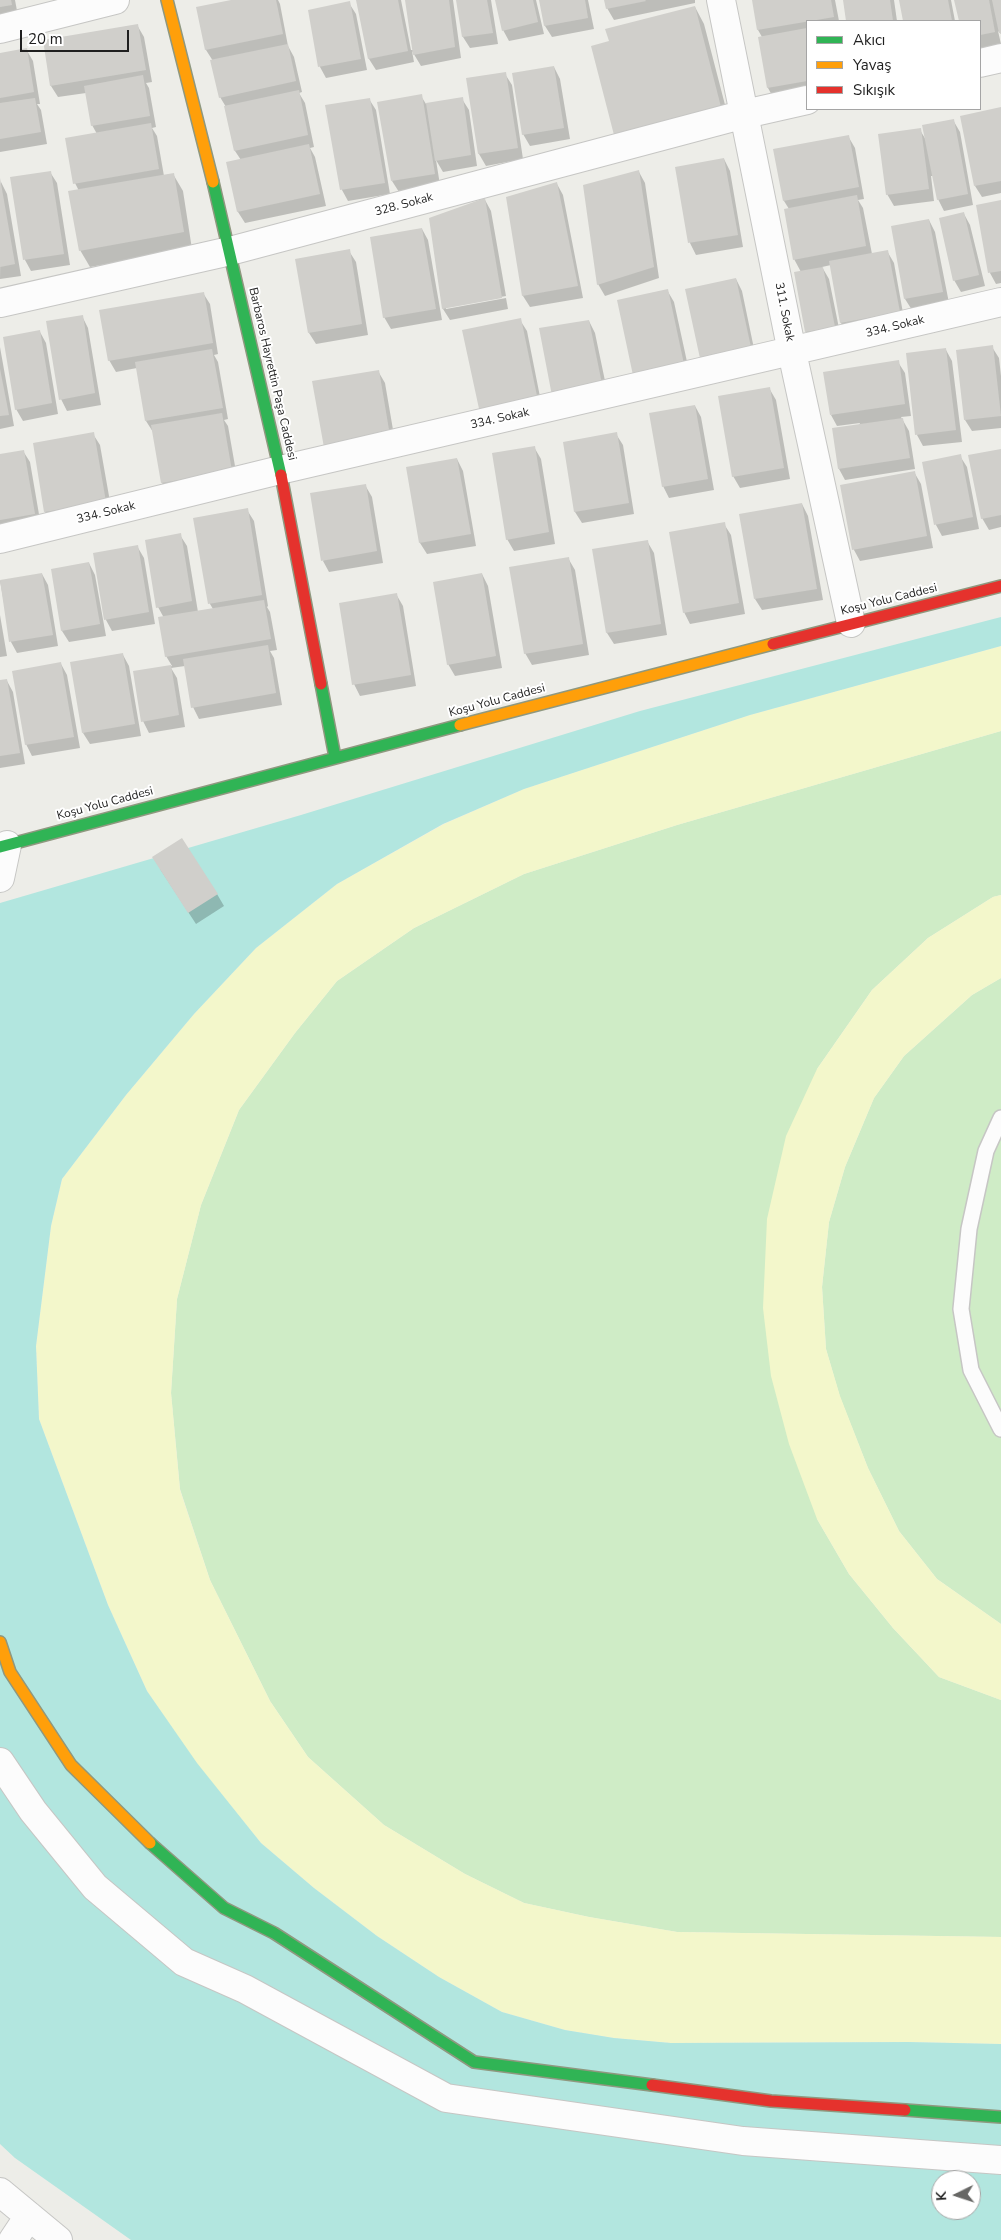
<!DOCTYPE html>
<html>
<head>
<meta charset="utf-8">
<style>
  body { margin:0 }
  #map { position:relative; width:1001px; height:2240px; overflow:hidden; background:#edede8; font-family:"Nunito Sans",sans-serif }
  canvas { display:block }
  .legend { position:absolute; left:806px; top:20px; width:175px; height:90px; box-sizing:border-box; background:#fff; border:1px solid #a5a5a5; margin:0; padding:6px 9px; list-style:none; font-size:15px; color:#1f1f1f }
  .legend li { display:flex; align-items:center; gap:10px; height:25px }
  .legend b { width:25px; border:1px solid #a5a5a5 }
  .north { position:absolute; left:931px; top:2170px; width:50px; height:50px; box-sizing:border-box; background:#fff; border:1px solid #a5a5a5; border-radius:50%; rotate:266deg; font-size:14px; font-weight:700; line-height:20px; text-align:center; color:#1f1f1f }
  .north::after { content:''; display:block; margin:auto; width:18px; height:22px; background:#676765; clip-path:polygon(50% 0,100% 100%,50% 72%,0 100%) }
  .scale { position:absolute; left:20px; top:30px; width:109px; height:22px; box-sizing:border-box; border:2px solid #1f1f1f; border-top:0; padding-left:6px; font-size:15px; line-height:18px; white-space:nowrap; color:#1f1f1f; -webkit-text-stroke:4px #fff; paint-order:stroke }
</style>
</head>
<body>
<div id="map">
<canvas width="1001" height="2240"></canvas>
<ul class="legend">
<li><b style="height:6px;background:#30b455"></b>Akıcı</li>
<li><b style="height:6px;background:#ff9f0a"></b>Yavaş</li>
<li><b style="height:6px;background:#e5322d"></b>Sıkışık</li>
</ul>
<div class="north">K</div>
<div class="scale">20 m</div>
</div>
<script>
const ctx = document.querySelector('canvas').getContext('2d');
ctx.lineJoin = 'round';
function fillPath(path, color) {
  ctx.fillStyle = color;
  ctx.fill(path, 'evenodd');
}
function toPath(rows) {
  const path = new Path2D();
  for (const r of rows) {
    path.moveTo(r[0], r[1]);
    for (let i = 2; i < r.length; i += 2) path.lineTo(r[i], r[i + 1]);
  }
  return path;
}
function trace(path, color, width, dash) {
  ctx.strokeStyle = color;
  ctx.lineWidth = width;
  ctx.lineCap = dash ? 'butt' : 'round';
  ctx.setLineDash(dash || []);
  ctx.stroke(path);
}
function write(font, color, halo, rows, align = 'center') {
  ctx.font = font + ' "Nunito Sans",sans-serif';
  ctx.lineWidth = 4;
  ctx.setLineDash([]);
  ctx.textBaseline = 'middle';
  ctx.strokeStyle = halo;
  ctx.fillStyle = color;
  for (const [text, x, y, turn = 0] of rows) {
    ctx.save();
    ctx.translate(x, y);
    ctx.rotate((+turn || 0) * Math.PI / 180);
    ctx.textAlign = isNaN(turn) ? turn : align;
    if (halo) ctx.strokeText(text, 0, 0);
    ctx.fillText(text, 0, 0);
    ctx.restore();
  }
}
fillPath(toPath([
  [1001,731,1001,895,993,897,928,938,872,990,817,1069,817,1519,849,1574,893,1628,939,1677,1001,1700,1001,1937,677,1932,589,1917,524,1903,465,1874,384,1825,308,1757,270,1701,210,1580,180,1489,171,1393,177,1299,201,1205,239,1110,295,1033,337,981,414,928,524,874,677,825],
  [1001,978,1001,1624,937,1579,899,1531,868,1468,840,1397,826,1349,822,1287,829,1222,845,1167,874,1098,904,1056,972,995]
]), '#cfecc6');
fillPath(toPath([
  [1001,646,1001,731,677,825,524,874,414,928,337,981,295,1033,239,1110,201,1205,177,1299,171,1393,180,1490,210,1580,270,1701,308,1757,384,1825,465,1874,524,1903,589,1917,677,1932,1001,1937,1001,2044,908,2042,671,2043,614,2038,565,2030,502,2012,439,1977,377,1936,314,1888,261,1843,196,1763,147,1691,108,1605,39,1419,36,1346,51,1226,62,1179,126,1095,194,1014,256,948,337,884,444,824,524,789,750,715],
  [1001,895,1001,978,972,995,904,1056,874,1098,845,1167,829,1222,822,1287,826,1349,840,1396,868,1468,899,1531,937,1579,1001,1624,1001,1700,939,1677,893,1628,849,1574,817,1519,789,1444,771,1376,763,1308,767,1219,786,1136,817,1069,872,990,928,938,993,897]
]), '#f3f7cb');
fillPath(toPath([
  [1001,617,1001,646,750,715,524,789,443,824,337,884,256,948,194,1014,126,1095,62,1179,51,1226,36,1346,39,1419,108,1605,147,1691,197,1763,261,1843,314,1888,377,1936,439,1977,502,2012,565,2030,614,2038,671,2043,908,2042,1001,2044,1001,2240,131,2240,15,2158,0,2144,0,903,301,815,640,711],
  [941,2180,971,2180,971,2210,941,2210]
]), '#b2e6df');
fillPath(toPath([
  [0,0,15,0,18,16,0,19],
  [237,0,278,0,280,4,288,46,294,57,302,92,299,93,305,103,314,147,310,148,315,157,326,206,245,223,238,212,241,160,235,151,226,107,220,97,213,61,206,50,197,8],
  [357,0,401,0,411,50,413,50,407,0,453,0,461,58,421,66,412,51,414,62,376,70,369,59],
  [458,0,491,0,498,44,470,48,463,37],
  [496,0,536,0,544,34,509,41,503,30],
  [540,0,588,0,594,29,552,37,545,26],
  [605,0,695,0,695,3,614,20,607,8],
  [753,0,835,0,839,21,807,21,807,93,774,99,768,88,762,37,758,30],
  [844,0,894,0,897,21,847,21],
  [900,0,951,0,955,21,904,21],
  [956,0,1001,0,1001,34,998,31,1001,44,980,48,980,21,960,21],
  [349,3,356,14,367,70,326,78,320,67,309,11],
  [695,7,704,24,730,124,610,42],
  [137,25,144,37,152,82,146,83,149,88,156,127,152,128,157,136,164,176,173,174,183,191,192,249,90,267,80,250,79,191,75,183,97,134,92,125,86,93,58,97,51,86,44,41],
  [26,49,33,61,40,104,37,104,41,110,47,144,0,152,0,54],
  [554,67,560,79,570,139,530,146,523,134],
  [505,74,512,85,523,159,486,166,479,154,468,79],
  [421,96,426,104,462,99,469,110,477,166,443,172,436,160,440,185,399,192,392,181],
  [369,99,376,110,390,194,348,201,342,190,327,106],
  [1001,109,1001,193,982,197,975,186],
  [953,120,960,132,973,205,944,211,938,199,933,176,931,176,934,201,894,206,887,194,920,130,926,140],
  [848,136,855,148,864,199,858,200,863,208,872,254,887,251,894,263,905,324,848,334,841,323,831,265,822,267,829,279,841,338,813,343,806,332,796,273,801,272,794,259,789,209,784,201,775,150],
  [724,159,730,171,743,247,696,255,690,243,676,168],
  [50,172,57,183,70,265,31,271,25,260,11,178],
  [639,172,645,183,659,278,605,296,598,284],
  [1,182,7,194,21,276,0,279],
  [557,184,563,195,583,298,530,307,523,296,507,198],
  [485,200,491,211,506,296,446,307,446,309,506,298,508,309,450,320,443,309],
  [1001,201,1001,283,996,284,990,273],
  [964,214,970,225,985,286,961,292,954,280],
  [929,220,935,232,949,303,912,310,905,299],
  [422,229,428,240,442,320,391,329,384,317],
  [349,251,356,262,368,335,316,344,309,333],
  [736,279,742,291,757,363,709,374],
  [667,290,674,302,691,380,642,391],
  [203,293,210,304,218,354,214,355,218,362,228,419,224,420,228,426,238,483,169,494,162,483,153,432,146,421,137,368,116,372,109,360],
  [82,316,88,328,101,405,67,411,61,399],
  [520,320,527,331,544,417,488,429],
  [589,321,595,333,609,400,561,412],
  [40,332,46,343,58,414,23,421,16,409],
  [0,347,14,426,0,429],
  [992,347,999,358,1001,376,1001,428,972,431,965,420],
  [946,350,952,361,962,442,923,446,917,435],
  [898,362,905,373,911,416,901,417,909,431,915,469,845,480,839,469,860,423,837,426,831,415],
  [378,371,385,383,397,453,326,453],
  [769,388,776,400,790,479,740,488,733,476],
  [695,406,701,417,714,490,669,498,663,486],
  [93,434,100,445,112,513,52,523,45,512],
  [616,434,623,445,634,514,582,523,575,512,564,443],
  [534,447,541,459,555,544,514,551,507,539],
  [1001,450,1001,527,989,530,982,518],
  [23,451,30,462,41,526,0,532,0,455],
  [960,456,967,467,979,529,942,536,936,525,924,463],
  [457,459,463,471,476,546,427,554,420,543,407,468],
  [914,472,921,484,933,548,860,561,854,550,841,486],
  [365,485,372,497,383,563,329,572,323,561],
  [802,504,808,516,823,600,762,610,755,599],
  [247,510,254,521,268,606,267,607,270,612,277,650,270,651,274,658,282,705,199,719,193,707,185,666,171,668,177,678,185,727,149,733,143,721,134,672,172,666,166,656,164,618,158,607,180,535,187,546,198,612,213,609,210,604,195,519],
  [724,524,731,535,745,614,690,624,684,612],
  [647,541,654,553,667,635,614,644,607,633,593,550],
  [137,546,144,558,155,624,112,631,106,620,95,554],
  [568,558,575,570,589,655,532,665,525,653],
  [89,563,95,575,106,636,69,642,62,631,52,570],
  [42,574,48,585,58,646,17,653,11,642,0,581],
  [482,574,488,586,502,668,455,676,448,664],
  [396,594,403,606,416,686,360,696,354,684],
  [0,615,7,656,0,657],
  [123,655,129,666,141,736,90,744,83,733],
  [61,664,67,675,80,748,32,756,26,744],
  [7,681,13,692,25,764,0,768,0,682],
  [160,869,217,894,224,906,196,924]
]), '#0003');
fillPath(toPath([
  [0,0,11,0,12,5,0,7],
  [231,0,276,0,283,34,205,50,196,7],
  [356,0,398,0,408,51,368,59],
  [405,0,449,0,455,47,413,55],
  [456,0,487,0,493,33,462,37],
  [495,0,533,0,538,22,502,31],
  [539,0,585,0,588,18,544,26],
  [604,0,645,0,646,1,606,9],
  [752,0,831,0,834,17,757,30],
  [843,0,890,0,893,21,846,21],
  [899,0,948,0,952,21,903,21],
  [954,0,989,0,995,32,980,35,980,21,959,21],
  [992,0,1001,0,1001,33,999,33],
  [350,1,361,59,318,67,308,10],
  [695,6,721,107,614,135,591,46,609,41,605,29],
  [138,24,146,70,50,86,43,40],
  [807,28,807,81,767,88,758,37],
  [288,44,296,81,219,98,210,60],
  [27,48,34,92,0,98,0,53],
  [554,66,564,128,522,135,512,73],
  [506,72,518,148,478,154,466,78],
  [143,75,150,116,91,126,84,86],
  [299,90,308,135,234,151,224,106],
  [422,94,435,174,391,181,377,102],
  [463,97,471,155,435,161,426,103],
  [35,98,41,132,0,139,0,103],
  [370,98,385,183,340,190,325,105],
  [1001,107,1001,181,974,186,960,116],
  [954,119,968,194,937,200,922,125],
  [151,123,159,169,73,184,65,138],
  [921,128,929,189,886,195,878,134],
  [849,135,859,187,783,201,773,149],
  [309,144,320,194,237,212,226,162],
  [724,158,738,235,688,243,675,167],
  [639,170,654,267,597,285,583,185],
  [51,171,64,254,23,260,10,177],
  [174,173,184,232,79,251,68,191],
  [0,178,15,264,0,267],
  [557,182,578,286,522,296,506,197],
  [857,195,866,246,793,260,784,209],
  [485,198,502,298,442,309,429,218],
  [1001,200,1001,271,988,273,976,205],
  [964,212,979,275,953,281,939,218],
  [929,219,943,292,904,299,891,226],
  [422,228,436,309,383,318,370,237],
  [350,249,362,324,308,333,295,259],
  [888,250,900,312,840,323,829,261],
  [823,267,835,327,805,332,794,272],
  [736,278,752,352,701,363,685,289],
  [668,289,685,369,634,380,617,300],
  [204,292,213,343,108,361,99,310],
  [83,315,95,393,59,400,46,321],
  [521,318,539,406,481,418,462,330],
  [589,320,603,389,553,401,539,328],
  [40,330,52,403,15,410,3,337],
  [993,345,1001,416,964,420,956,350],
  [946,348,956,430,915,435,906,353],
  [212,349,223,408,145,421,135,362],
  [899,360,905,404,830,415,823,372],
  [0,369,9,415,0,416],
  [379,370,391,442,325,453,312,381],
  [770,387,784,468,732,477,718,396],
  [695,405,708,479,662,487,649,413],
  [222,413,232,471,161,483,151,425],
  [903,418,910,458,838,469,832,428],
  [94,432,106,502,44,512,33,443],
  [617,432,629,503,574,512,563,442],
  [535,446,549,532,506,540,492,453],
  [1001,449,1001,515,981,519,968,455],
  [24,450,35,514,0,520,0,454],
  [961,454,973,517,934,525,922,462],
  [457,458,471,534,419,543,406,467],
  [915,471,927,536,852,550,840,485],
  [366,484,377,551,321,561,310,493],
  [802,503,817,589,754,599,739,514],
  [248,508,262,595,208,604,193,518],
  [725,522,739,603,683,613,669,532],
  [181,533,192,601,156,608,145,540],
  [648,540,661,624,606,633,592,549],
  [138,545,149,612,104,620,93,553],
  [569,557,583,644,524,654,509,567],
  [89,562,100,624,61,631,51,569],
  [42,573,53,635,9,642,0,580],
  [482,573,496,656,447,665,433,582],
  [397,593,411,675,352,685,339,603],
  [264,600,271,639,165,657,158,617],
  [268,645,276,693,191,708,183,659],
  [123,653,135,724,82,733,70,662],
  [61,662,74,737,25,745,12,671],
  [171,665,179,715,141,722,133,671],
  [7,679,20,753,0,756,0,680],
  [182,838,218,894,188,913,152,857]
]), '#d0cfcb');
const lane = toPath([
  [1001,1118,986,1151,969,1229,961,1309,971,1370,1001,1429]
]);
const street = toPath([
  [721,0,792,352,851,623],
  [0,29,115,0],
  [980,63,1001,58],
  [0,303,230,251,745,114,807,100],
  [0,539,280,470,1001,302],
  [0,878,7,845],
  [0,1762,33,1811,95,1887,184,1962,245,1989,446,2098,743,2141,1001,2160],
  [0,2192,58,2240],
  [13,2240,29,2216]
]);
const fast = toPath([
  [213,182,281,475],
  [321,684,335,757],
  [0,847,460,725],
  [150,1843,224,1908,274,1933,474,2062,652,2085],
  [905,2110,1001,2117]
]);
const slow = toPath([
  [167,0,213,182],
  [460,725,773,644],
  [0,1642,10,1672,71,1765,150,1843]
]);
const jam = toPath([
  [281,475,321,684],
  [773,644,1001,586],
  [652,2085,771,2101,905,2110]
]);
trace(lane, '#c6c6c4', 18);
trace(street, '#c6c6c4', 30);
trace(fast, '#8f987f', 14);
trace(slow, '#8f987f', 14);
trace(jam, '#8f987f', 14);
trace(lane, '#fcfcfc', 15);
trace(street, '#fcfcfc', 28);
trace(fast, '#30b455', 11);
trace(slow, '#ff9f0a', 11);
trace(jam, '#e5322d', 11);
write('12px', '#1f1f1f', '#fff', [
  ["328. Sokak",404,205,-15],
  ["311. Sokak",784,312,79],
  ["334. Sokak",895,327,-14],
  ["Barbaros Hayrettin Paşa Caddesi",272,374,77],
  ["334. Sokak",500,419,-13],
  ["334. Sokak",106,513,-14],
  ["Koşu Yolu Caddesi",889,600,-14],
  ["Koşu Yolu Caddesi",497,701,-15],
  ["Koşu Yolu Caddesi",105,804,-15]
]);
</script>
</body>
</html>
